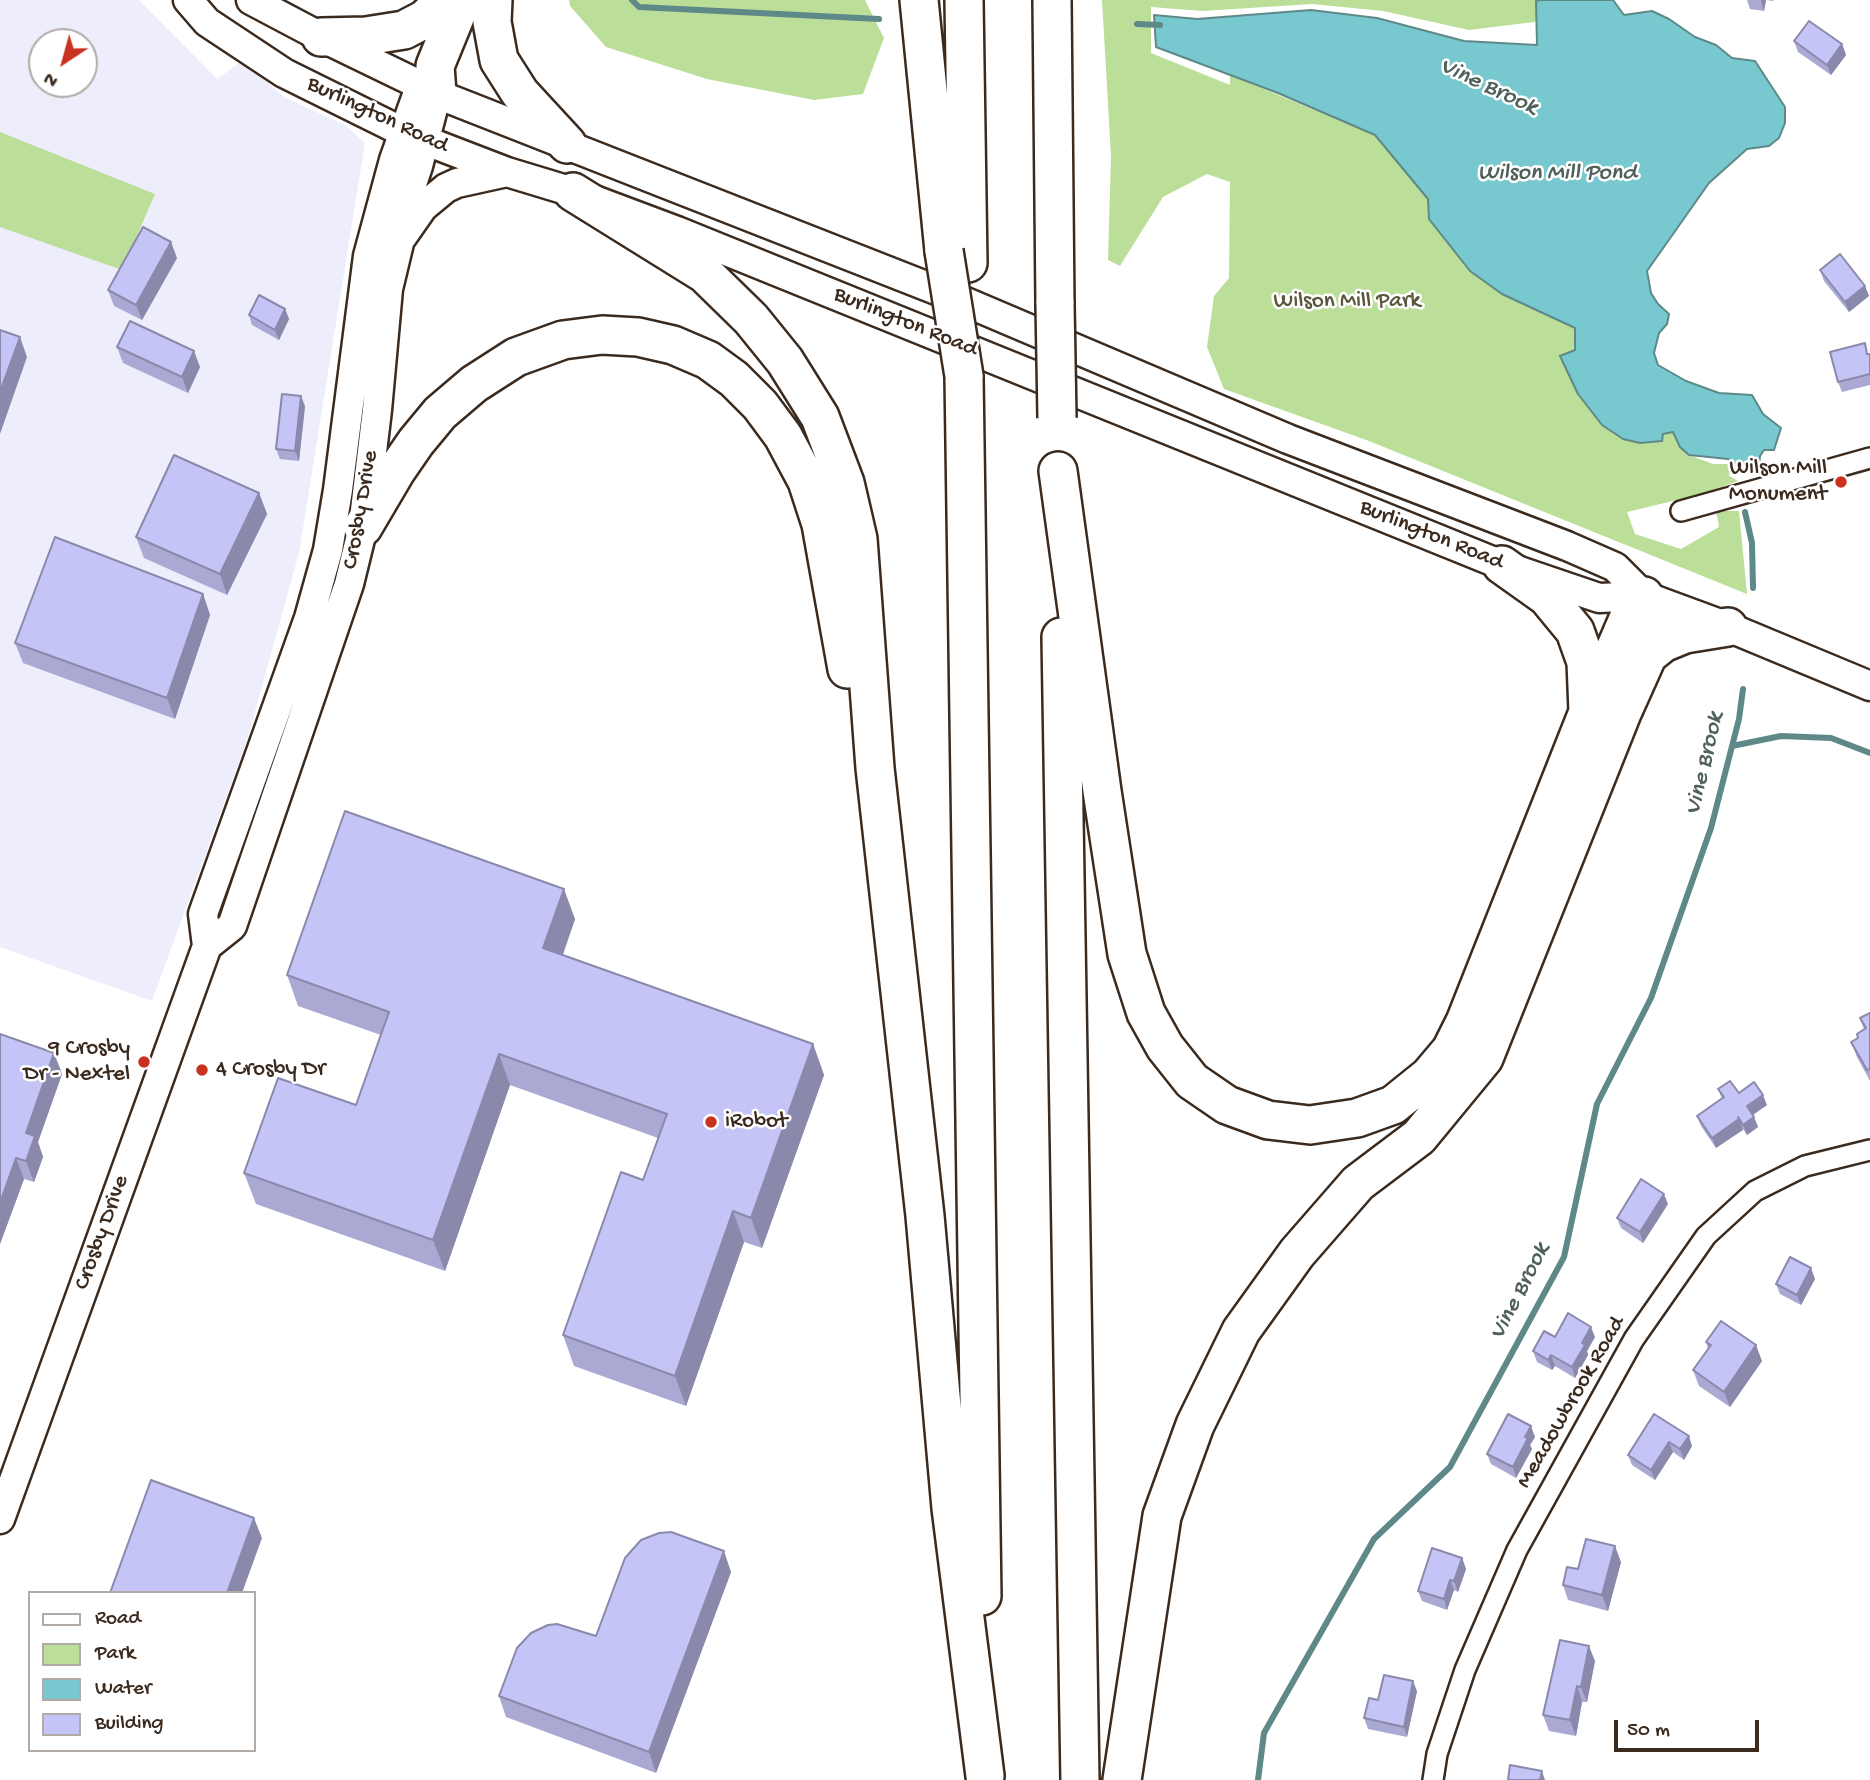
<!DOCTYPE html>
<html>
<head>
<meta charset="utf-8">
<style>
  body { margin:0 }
  #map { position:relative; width:1870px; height:1780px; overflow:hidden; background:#fff; font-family:"Gochi Hand",sans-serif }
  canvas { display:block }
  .legend { position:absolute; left:28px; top:1591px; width:228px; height:161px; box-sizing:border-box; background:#fff; border:2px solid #b1aaa5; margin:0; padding:9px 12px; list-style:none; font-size:21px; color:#3b2a1e }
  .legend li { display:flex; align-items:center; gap:14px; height:35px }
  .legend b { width:35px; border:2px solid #b1aaa5 }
  .north { position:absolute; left:28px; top:28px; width:70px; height:70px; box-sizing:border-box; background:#fff; border:2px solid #b1aaa5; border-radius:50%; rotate:216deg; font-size:19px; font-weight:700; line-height:28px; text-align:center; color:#3b2a1e }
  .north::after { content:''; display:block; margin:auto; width:24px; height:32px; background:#c8321e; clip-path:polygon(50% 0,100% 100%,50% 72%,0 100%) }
  .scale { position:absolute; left:1614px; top:1720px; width:145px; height:32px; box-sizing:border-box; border:4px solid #3b2a1e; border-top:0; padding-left:9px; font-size:21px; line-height:24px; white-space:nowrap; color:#3b2a1e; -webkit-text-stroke:5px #fff; paint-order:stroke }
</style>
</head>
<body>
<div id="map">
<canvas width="1870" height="1780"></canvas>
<ul class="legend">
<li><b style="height:9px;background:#fff"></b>Road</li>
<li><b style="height:19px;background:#bbdf99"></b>Park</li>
<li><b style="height:19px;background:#77c8cf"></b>Water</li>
<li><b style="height:19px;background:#c5c4f6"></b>Building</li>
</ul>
<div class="north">N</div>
<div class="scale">50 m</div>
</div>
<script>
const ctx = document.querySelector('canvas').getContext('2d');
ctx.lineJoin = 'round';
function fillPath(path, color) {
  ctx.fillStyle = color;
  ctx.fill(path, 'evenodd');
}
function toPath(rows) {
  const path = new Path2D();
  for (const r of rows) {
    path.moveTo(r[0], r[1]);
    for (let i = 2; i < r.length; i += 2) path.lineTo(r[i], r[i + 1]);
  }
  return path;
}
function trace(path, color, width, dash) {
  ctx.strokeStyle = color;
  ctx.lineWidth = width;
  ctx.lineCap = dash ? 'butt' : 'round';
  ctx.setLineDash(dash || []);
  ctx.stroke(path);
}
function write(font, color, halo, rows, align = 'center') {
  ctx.font = font + ' "Gochi Hand",sans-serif';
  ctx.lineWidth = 5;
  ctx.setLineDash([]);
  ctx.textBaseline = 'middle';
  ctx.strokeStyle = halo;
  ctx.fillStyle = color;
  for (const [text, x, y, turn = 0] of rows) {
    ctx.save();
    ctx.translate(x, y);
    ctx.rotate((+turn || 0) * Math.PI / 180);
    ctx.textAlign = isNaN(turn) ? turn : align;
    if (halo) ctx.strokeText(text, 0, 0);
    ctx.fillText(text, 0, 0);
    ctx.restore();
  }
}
fillPath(toPath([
  [0,0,139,0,217,79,243,60,284,97,345,125,365,143,299,553,248,737,152,1001,0,947],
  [42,42,84,42,84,84,42,84]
]), '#eeedfc');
fillPath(toPath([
  [569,0,865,0,884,38,863,94,814,100,707,79,606,47,570,6],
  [1102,0,1579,0,1534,22,1469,30,1383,11,1312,4,1203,11,1151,7,1151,53,1230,85,1230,75,1375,135,1428,199,1429,220,1502,294,1575,328,1575,350,1561,356,1663,434,1673,432,1680,447,1689,455,1713,464,1736,464,1738,471,1728,475,1738,481,1702,494,1627,512,1635,534,1681,549,1719,527,1716,511,1739,511,1747,594,1369,441,1224,389,1207,347,1214,296,1229,278,1230,182,1207,174,1163,197,1120,266,1108,260,1111,156],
  [0,132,155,194,122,270,0,227]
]), '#bbdf99');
const water = toPath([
  [1540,0,1613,0,1624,15,1652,11,1669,19,1695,37,1716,45,1732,58,1755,61,1785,107,1785,123,1779,138,1769,146,1747,149,1709,183,1647,271,1651,293,1658,304,1669,314,1667,324,1659,333,1654,353,1658,365,1686,381,1719,393,1752,395,1763,414,1781,428,1774,450,1764,450,1760,456,1759,469,1742,473,1728,459,1689,455,1680,447,1673,432,1663,434,1662,441,1640,443,1623,439,1602,425,1578,394,1560,356,1575,350,1575,328,1502,294,1470,271,1429,219,1428,199,1375,135,1278,93,1156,47,1154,15,1197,19,1311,10,1377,18,1464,41,1537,45,1536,1,1540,0]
]);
fillPath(water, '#77c8cf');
trace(water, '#5f8988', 2);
trace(toPath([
  [632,0,639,7,879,19],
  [1137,24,1160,25],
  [1745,512,1752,543,1753,588],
  [1732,746,1781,736,1831,738,1870,753],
  [1258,1780,1264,1733,1374,1539,1450,1467,1564,1257,1597,1104,1651,998,1711,828,1739,719,1743,689]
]), '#5f8988', 6);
const street = toPath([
  [1681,511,1870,458],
  [1433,1780,1437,1754,1465,1670,1517,1550,1634,1339,1706,1236,1755,1191,1805,1166,1870,1150]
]);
const secondary = toPath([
  [188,0,207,22,284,73,403,132,507,172,573,192,677,231,1502,565,1599,598,1644,596,1728,627,1870,686],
  [251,0,321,37,447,98,949,295,1288,439,1567,546,1615,567,1644,596],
  [402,237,423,207,446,188,457,183,507,172],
  [207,946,232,926,349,584,363,527,377,410,388,289,400,239,406,202,418,166,437,93],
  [0,1519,207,946,203,914,309,618,328,550,338,490,368,256,394,160,421,84]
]);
const highway = toPath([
  [493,0,492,22,499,60,520,93,567,144],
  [919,0,944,251],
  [964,0,968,263],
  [1052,0,1055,304],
  [321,37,366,36,404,30,425,19,445,0],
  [437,93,435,66,462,0],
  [573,192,705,274,751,319,785,361,820,417,845,483,858,539,875,768,925,1216,951,1508,985,1776],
  [964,376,982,1596],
  [1058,471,1102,791,1127,954,1146,1013,1165,1047,1192,1081,1227,1105,1268,1120,1310,1125,1357,1118,1393,1105,1429,1076,1451,1050,1465,1022,1588,712,1586,662,1575,631,1547,597,1502,565],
  [363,527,396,471,416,442,440,413,474,384,516,357,563,340,602,335,638,337,673,345,708,360,734,379,760,405,783,436,807,481,821,524,847,669],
  [1061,637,1080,1780],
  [1648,655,1663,643,1685,634,1728,627],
  [1591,705,1628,619,1644,596],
  [1122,1780,1162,1516,1195,1425,1241,1331,1297,1253,1358,1183,1419,1137,1484,1058,1622,713,1648,655,1653,634,1652,618,1644,596]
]);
trace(street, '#3b2a1e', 24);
trace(secondary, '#3b2a1e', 33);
trace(highway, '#3b2a1e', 42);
trace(street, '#fff', 19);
trace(secondary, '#fff', 28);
trace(highway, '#fff', 37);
const highwayBridge = toPath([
  [944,251,964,376],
  [1055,304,1057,418]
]);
trace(highwayBridge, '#3b2a1e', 42, []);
trace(highwayBridge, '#fff', 37);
fillPath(toPath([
  [1747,0,1774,0,1773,1,1766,0,1764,11,1750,9],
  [1794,41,1842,44,1846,55,1831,75,1798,52],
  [177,258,142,320,114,306,108,290],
  [1820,270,1865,286,1869,296,1849,312,1824,281],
  [285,309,289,319,279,340,252,325,249,315],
  [117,347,200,367,188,393,123,363],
  [1869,354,1870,354,1870,385,1842,392,1838,382],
  [305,406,299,461,280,459,276,449],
  [259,493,267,514,227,595,144,558,136,537],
  [203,594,210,615,175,719,23,663,15,643],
  [575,919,563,955,813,1044,824,1075,762,1248,744,1242,686,1406,574,1366,563,1335,643,1180,658,1138,510,1085,445,1271,256,1204,244,1173,356,1105,381,1035,298,1006,287,975],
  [1870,1013,1870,1081,1857,1057,1851,1042,1858,1038,1864,1029,1860,1018],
  [0,1034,54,1053,62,1074,38,1142,43,1157,34,1182,24,1179,0,1244],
  [1718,1089,1739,1093,1767,1105,1753,1115,1758,1127,1747,1135,1743,1129,1716,1148,1701,1126,1697,1116,1722,1099],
  [1668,1204,1643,1243,1621,1228,1617,1218],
  [1815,1279,1801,1305,1780,1294,1776,1284],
  [1555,1337,1595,1337,1587,1351,1588,1355,1575,1378,1555,1366,1552,1370,1537,1362,1533,1351],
  [1706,1342,1762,1361,1730,1407,1699,1386,1693,1370,1708,1349],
  [1654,1414,1692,1446,1684,1460,1673,1452,1655,1480,1632,1465,1628,1455],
  [1535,1437,1530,1445,1532,1449,1516,1478,1491,1464,1487,1454],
  [1462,1558,1466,1569,1458,1592,1454,1590,1447,1610,1422,1601,1418,1591],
  [1621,1562,1608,1611,1568,1600,1563,1585,1578,1569],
  [731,1572,656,1773,506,1717,499,1696,596,1636],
  [1595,1661,1587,1702,1582,1702,1576,1736,1549,1731,1543,1715],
  [1417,1691,1407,1737,1368,1729,1364,1718,1378,1700]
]), '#a9a9d4');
fillPath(toPath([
  [1761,0,1766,0,1764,11,1761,1],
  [1842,44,1846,55,1831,75,1827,65],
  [171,242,177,258,142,320,136,305],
  [1865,286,1869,296,1849,312,1845,302],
  [285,309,289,319,279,340,275,330],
  [20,337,27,357,0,434,0,392],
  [194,351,200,367,188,393,182,377],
  [301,396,305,406,299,461,295,451],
  [259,493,267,514,227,595,220,574],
  [203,594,210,615,175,719,167,698],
  [564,889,575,919,554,979,543,948],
  [813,1044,824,1075,762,1248,751,1218],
  [54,1053,62,1074,38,1142,43,1157,34,1182,26,1161,26,1133],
  [499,1054,510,1085,445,1271,433,1240],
  [1763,1095,1767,1105,1751,1116,1747,1106],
  [1754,1117,1758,1127,1747,1135,1743,1125],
  [1739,1119,1743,1130,1716,1148,1712,1138],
  [16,1158,24,1179,0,1244,0,1203],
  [1664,1194,1668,1204,1643,1243,1640,1232],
  [733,1211,744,1242,686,1406,675,1376],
  [1811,1268,1815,1279,1801,1305,1797,1295],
  [1591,1327,1595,1337,1587,1351,1588,1355,1575,1378,1572,1367,1582,1343],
  [1756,1345,1762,1361,1730,1407,1724,1392],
  [1551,1355,1555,1366,1552,1370,1548,1360],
  [1531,1426,1535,1437,1530,1445,1532,1449,1516,1478,1513,1467],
  [1689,1436,1692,1446,1684,1460,1680,1449],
  [1669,1442,1673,1452,1655,1480,1651,1470],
  [254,1518,262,1538,242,1593,227,1593],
  [1615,1546,1621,1562,1608,1611,1602,1595],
  [724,1551,731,1572,656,1773,649,1752],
  [1462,1558,1466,1569,1458,1592,1454,1581],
  [1450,1580,1454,1590,1447,1610,1444,1599],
  [1589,1646,1595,1661,1587,1702,1581,1687],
  [1413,1681,1417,1691,1407,1737,1404,1727],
  [1577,1686,1582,1702,1576,1736,1570,1720],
  [1542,1771,1545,1780,1540,1780]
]), '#8a89ac');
const building = toPath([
  [1809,21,1842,44,1827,65,1794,41,1809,21],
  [143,227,171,242,136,305,108,290,143,227],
  [1840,254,1865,286,1845,302,1820,270,1840,254],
  [259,295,285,309,275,330,249,315,259,295],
  [130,321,194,351,182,377,117,347,130,321],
  [0,330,20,337,0,392,0,330],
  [1865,343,1867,354,1870,354,1870,374,1838,382,1830,352,1865,343],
  [282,394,301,396,295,451,276,449,282,394],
  [174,455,259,493,220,574,136,537,174,455],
  [55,537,203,594,167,698,15,643,55,537],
  [345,811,564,889,543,948,813,1044,751,1218,733,1211,675,1376,563,1335,621,1172,643,1180,667,1114,499,1054,433,1240,244,1173,278,1078,356,1105,389,1012,287,975,345,811],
  [1870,1013,1870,1069,1867,1070,1851,1042,1858,1038,1857,1034,1866,1028,1860,1018,1870,1013],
  [0,1034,54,1053,26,1133,35,1136,26,1161,16,1158,0,1203,0,1034],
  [1730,1081,1739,1093,1754,1082,1763,1095,1747,1106,1754,1117,1743,1125,1738,1117,1739,1119,1712,1138,1697,1116,1724,1097,1718,1089,1730,1081],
  [1641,1179,1664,1194,1640,1232,1617,1218,1641,1179],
  [1790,1257,1811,1268,1797,1295,1776,1284,1790,1257],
  [1568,1313,1591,1327,1582,1343,1585,1345,1572,1367,1551,1355,1548,1360,1533,1351,1544,1331,1555,1337,1568,1313],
  [1721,1321,1756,1345,1724,1392,1693,1370,1711,1345,1706,1342,1721,1321],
  [1508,1414,1531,1426,1525,1437,1528,1438,1513,1467,1487,1454,1508,1414],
  [1654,1414,1689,1436,1680,1449,1669,1442,1651,1470,1628,1455,1654,1414],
  [151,1480,254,1518,227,1593,110,1593,151,1480],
  [671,1532,724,1551,649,1752,499,1696,517,1648,531,1633,548,1625,557,1624,596,1636,625,1558,641,1540,659,1533,671,1532],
  [1586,1539,1615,1546,1602,1595,1563,1585,1567,1567,1578,1569,1586,1539],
  [1432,1548,1462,1558,1454,1581,1450,1580,1444,1599,1418,1591,1432,1548],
  [1560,1640,1589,1646,1581,1687,1577,1686,1570,1720,1543,1715,1560,1640],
  [1384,1675,1413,1681,1404,1727,1364,1718,1369,1698,1378,1700,1384,1675],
  [1510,1765,1542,1771,1540,1780,1508,1780,1510,1765]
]);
fillPath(building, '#c5c4f6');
trace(building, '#8a89ac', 2);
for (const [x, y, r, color] of [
  [1841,482,7,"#c8321e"],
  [144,1062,7,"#c8321e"],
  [202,1070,7,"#c8321e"],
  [711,1122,7,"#c8321e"]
]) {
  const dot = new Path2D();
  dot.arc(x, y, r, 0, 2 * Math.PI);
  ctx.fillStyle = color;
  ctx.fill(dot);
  trace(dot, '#fff', 2.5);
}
write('23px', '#3b2a1e', '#fff', [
  ["Burlington Road",377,116,25],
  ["Burlington Road",905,323,22],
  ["Crosby Drive",362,510,-80],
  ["Burlington Road",1431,536,22],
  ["Crosby Drive",103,1233,-70],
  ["Meadowbrook Road",1572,1403,-60]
]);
write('23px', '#5b573d', '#fff', [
  ["Wilson Mill Park",1347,302]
]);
write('23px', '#3b2a1e', '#fff', [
  ["Wilson Mill",1827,469],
  ["Monument",1827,495],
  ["9 Crosby",130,1049],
  ["Dr - Nextel",130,1075],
  ["4 Crosby Dr",216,1070,"left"],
  ["iRobot",725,1122,"left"]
], 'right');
write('italic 24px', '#50615c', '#fff', [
  ["Vine Brook",1488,88,25],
  ["Wilson Mill Pond",1557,174],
  ["Vine Brook",1706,764,-77],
  ["Vine Brook",1521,1292,-63]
]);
</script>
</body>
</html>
